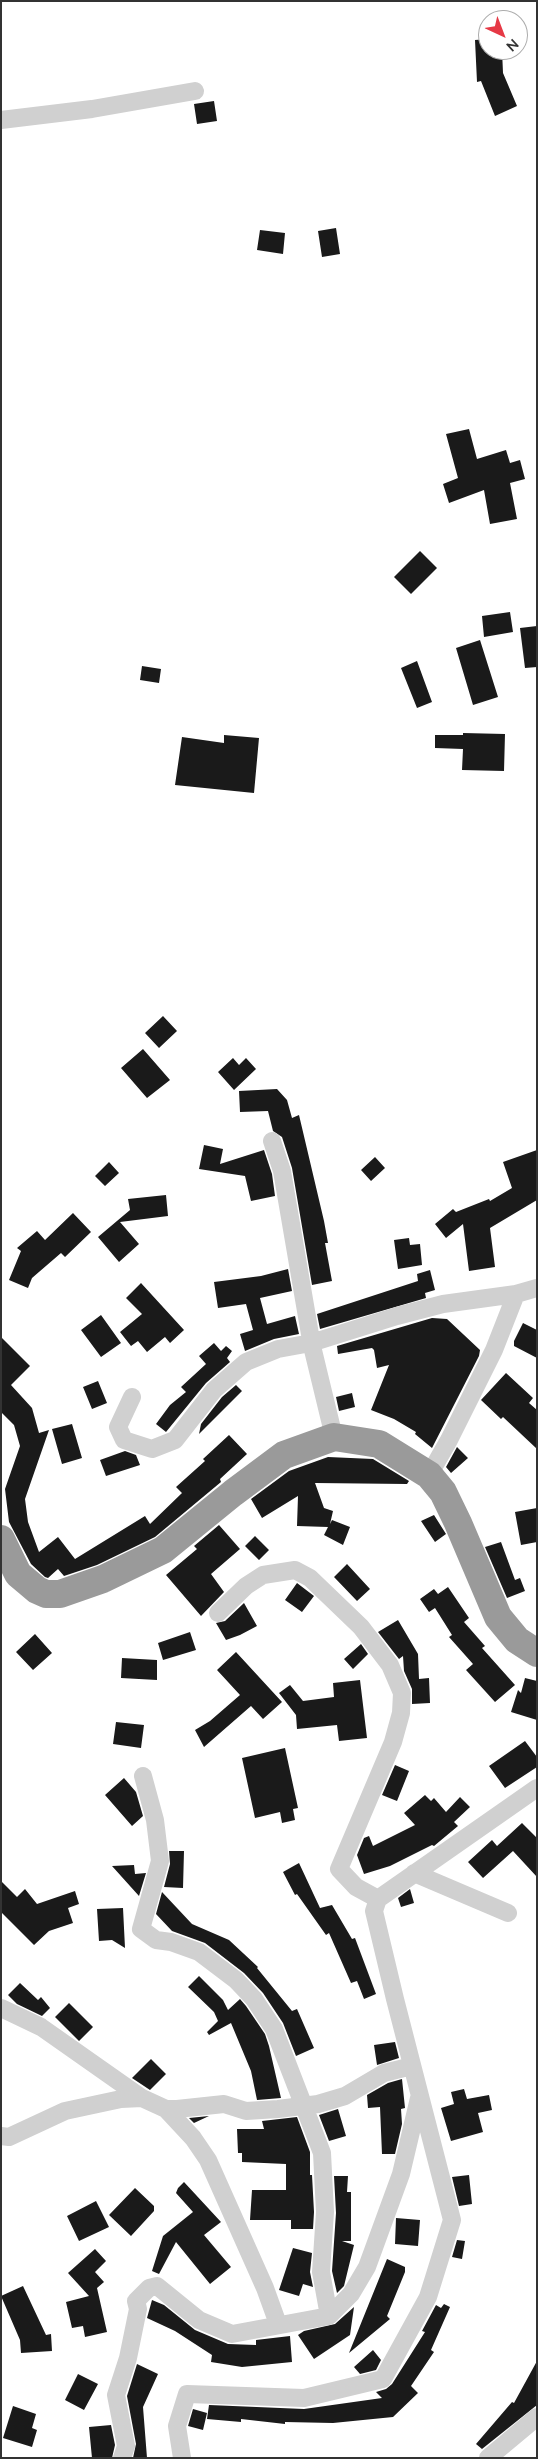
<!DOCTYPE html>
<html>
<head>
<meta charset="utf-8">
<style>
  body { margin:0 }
  #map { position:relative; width:538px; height:2459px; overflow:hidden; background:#fff; font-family:Mulish,sans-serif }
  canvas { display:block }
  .frame { position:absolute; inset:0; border:2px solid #333; pointer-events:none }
  .north { position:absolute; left:478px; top:10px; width:50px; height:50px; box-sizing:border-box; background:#fff; border:1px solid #adadad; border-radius:50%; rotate:137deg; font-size:14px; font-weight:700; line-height:20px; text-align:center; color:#333 }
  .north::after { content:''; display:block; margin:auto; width:18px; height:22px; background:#e63946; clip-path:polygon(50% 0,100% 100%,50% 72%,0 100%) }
</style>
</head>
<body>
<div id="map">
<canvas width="538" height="2459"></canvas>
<div class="frame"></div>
<div class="north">N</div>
</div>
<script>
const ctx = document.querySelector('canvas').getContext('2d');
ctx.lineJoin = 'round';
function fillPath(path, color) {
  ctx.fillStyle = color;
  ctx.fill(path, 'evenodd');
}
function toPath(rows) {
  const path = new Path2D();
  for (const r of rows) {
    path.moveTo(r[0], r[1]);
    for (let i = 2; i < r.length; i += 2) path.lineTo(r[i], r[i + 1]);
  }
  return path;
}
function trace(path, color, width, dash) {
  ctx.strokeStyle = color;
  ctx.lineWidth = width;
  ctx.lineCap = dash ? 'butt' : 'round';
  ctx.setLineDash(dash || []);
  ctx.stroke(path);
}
fillPath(toPath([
  [488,39,488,50,502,50,503,73,517,106,495,116,481,81,477,82,475,40],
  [214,101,217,121,197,124,194,104],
  [336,228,340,254,322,257,318,231],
  [260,230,285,233,283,254,257,250],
  [469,429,477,459,506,450,510,463,520,460,525,479,510,483,517,519,490,524,484,490,449,503,443,484,458,478,446,434],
  [420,551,437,568,411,594,394,577],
  [510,612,513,632,484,637,482,616],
  [537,626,537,667,525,668,520,628],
  [480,640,498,697,473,705,456,648],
  [417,661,432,702,417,708,401,668],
  [142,666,161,669,159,683,140,680],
  [463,733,505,734,504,771,462,770,463,749,435,748,435,735,463,735],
  [224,735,259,738,254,793,175,785,182,737,224,743],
  [163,1016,177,1031,159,1048,145,1033],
  [143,1049,170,1080,147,1098,121,1068],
  [233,1058,239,1065,246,1058,256,1069,234,1090,218,1072],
  [277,1089,287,1100,292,1118,299,1115,324,1221,328,1243,325,1243,332,1281,312,1285,292,1168,282,1137,273,1131,268,1111,240,1112,239,1091],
  [204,1145,223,1149,220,1164,264,1150,272,1174,275,1196,251,1201,245,1176,199,1169],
  [537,1150,537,1200,490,1228,495,1267,469,1271,463,1224,446,1238,435,1224,453,1209,456,1212,489,1199,490,1201,512,1188,503,1162],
  [375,1157,385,1168,371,1181,361,1170],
  [109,1162,119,1173,105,1186,95,1176],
  [166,1195,168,1216,120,1222,139,1244,119,1262,98,1237,130,1210,128,1199],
  [73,1213,91,1232,65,1257,61,1253,32,1278,28,1288,9,1280,21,1251,17,1248,37,1231,45,1240],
  [409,1238,410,1245,420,1244,422,1265,398,1269,394,1240],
  [288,1269,292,1291,260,1298,267,1324,295,1316,299,1334,274,1339,245,1351,240,1334,253,1330,246,1304,218,1308,214,1282,261,1276],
  [430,1270,435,1290,425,1293,426,1298,320,1329,317,1314,418,1281,417,1274],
  [141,1283,184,1330,170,1343,165,1337,147,1352,138,1341,131,1346,120,1332,142,1314,126,1298],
  [101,1315,121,1343,101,1357,81,1330],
  [432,1318,447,1319,480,1350,479,1356,432,1448,415,1434,416,1432,394,1419,371,1410,389,1365,377,1368,374,1350,372,1348,338,1354,337,1346],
  [523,1323,537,1330,537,1358,514,1346,514,1341],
  [1,1337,30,1366,11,1385,32,1408,39,1433,49,1430,25,1499,28,1522,39,1552,58,1537,75,1559,145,1516,150,1524,182,1493,176,1487,205,1461,203,1459,229,1435,247,1454,220,1479,221,1482,155,1537,97,1565,64,1576,58,1569,48,1578,45,1577,31,1564,9,1522,5,1489,20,1446,14,1425,1,1412],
  [214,1343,221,1351,226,1346,232,1351,227,1358,230,1362,206,1383,166,1432,156,1424,170,1405,186,1392,181,1387,206,1364,199,1356],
  [506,1373,533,1398,529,1403,537,1410,537,1449,503,1417,501,1419,481,1400],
  [98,1381,107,1403,92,1409,83,1387],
  [236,1385,242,1391,199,1434,201,1424,222,1397],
  [352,1393,355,1407,339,1411,336,1397],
  [72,1424,82,1458,62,1464,52,1429],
  [457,1447,468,1458,451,1473,446,1467],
  [125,1451,136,1455,140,1465,106,1476,100,1460],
  [328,1457,373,1459,409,1481,407,1484,315,1483,324,1508,333,1511,330,1524,332,1520,350,1527,343,1545,324,1535,328,1527,297,1526,298,1496,262,1518,251,1499,289,1471],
  [537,1508,537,1542,521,1545,515,1512],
  [434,1515,446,1534,435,1542,421,1521],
  [219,1525,240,1549,211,1574,224,1592,201,1616,166,1575,197,1549,194,1546],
  [255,1536,269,1550,259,1560,245,1546],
  [501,1542,515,1580,520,1578,525,1591,507,1598,485,1547],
  [347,1564,370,1589,357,1601,334,1577],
  [297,1583,314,1596,302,1612,285,1600],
  [448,1587,469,1618,464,1622,485,1646,482,1648,515,1685,495,1702,466,1670,473,1664,449,1637,452,1635,435,1608,429,1612,420,1599,434,1589,438,1594],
  [244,1603,257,1626,240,1635,226,1640,216,1623,225,1621],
  [398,1620,418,1654,419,1679,429,1678,430,1703,412,1704,412,1689,404,1671,403,1656,399,1659,378,1632],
  [190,1632,196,1650,163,1660,158,1643],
  [35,1634,52,1653,33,1670,16,1652],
  [361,1644,368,1654,353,1669,344,1659],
  [236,1652,282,1702,263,1719,251,1706,204,1747,195,1730,210,1721,240,1695,217,1670],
  [122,1658,157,1660,157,1680,121,1678],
  [525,1678,537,1681,537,1720,511,1712,518,1690,521,1693],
  [360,1680,367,1738,339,1741,337,1725,297,1729,296,1715,279,1693,290,1685,303,1701,334,1697,333,1683],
  [116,1722,144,1725,141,1748,113,1744],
  [525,1741,537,1757,537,1767,505,1788,489,1766],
  [285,1748,298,1808,293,1809,295,1820,282,1823,280,1812,255,1818,242,1758],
  [395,1765,409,1771,397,1801,382,1795],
  [124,1778,136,1792,143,1816,132,1826,105,1795],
  [425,1795,431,1801,434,1798,446,1812,460,1797,470,1807,454,1822,458,1826,434,1846,432,1845,390,1866,364,1874,357,1855,364,1838,369,1836,373,1846,415,1825,404,1813],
  [522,1823,537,1838,537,1877,513,1851,483,1878,468,1862,492,1840,497,1846],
  [169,1851,184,1851,183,1888,164,1887,170,1864],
  [299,1863,320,1908,332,1905,352,1939,355,1938,376,1994,364,1999,357,1981,351,1983,329,1933,326,1935,297,1894,295,1895,283,1872],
  [134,1865,135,1874,146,1873,139,1896,112,1866],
  [1,1881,17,1897,25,1889,37,1904,75,1891,79,1904,68,1908,73,1923,49,1931,34,1945,1,1912],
  [410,1889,414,1903,401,1907,398,1898],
  [162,1892,192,1924,229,1940,258,1967,257,1968,292,2011,297,2009,314,2048,296,2056,283,2023,263,1993,244,1973,205,1943,172,1931,156,1914],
  [123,1908,125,1948,112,1940,99,1941,97,1909],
  [199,1976,223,2000,228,2010,240,1999,246,2006,265,2034,269,2046,281,2098,257,2100,251,2071,231,2023,209,2035,207,2032,218,2021,214,2012,188,1987],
  [20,1983,38,2000,41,1997,50,2008,42,2016,17,2004,8,1995],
  [69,2003,93,2027,79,2041,55,2017],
  [395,2042,399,2058,377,2065,374,2045],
  [151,2059,166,2074,150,2090,132,2078],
  [402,2079,405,2108,401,2109,402,2124,395,2154,382,2154,380,2107,368,2108,367,2095,388,2083],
  [464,2089,467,2099,489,2095,492,2110,478,2113,483,2132,451,2141,441,2108,454,2104,451,2092],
  [338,2109,346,2136,329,2141,319,2115],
  [209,2116,194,2123,189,2118],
  [297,2117,310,2152,310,2175,312,2175,314,2212,313,2229,291,2229,291,2220,250,2220,252,2190,286,2190,286,2164,242,2162,242,2153,238,2153,237,2129,264,2129,262,2121],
  [469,2175,472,2204,459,2206,452,2177],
  [334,2176,348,2176,347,2192,351,2192,351,2241,342,2241,354,2245,344,2286,337,2293,332,2271,336,2213],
  [184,2182,221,2222,204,2235,231,2267,210,2284,176,2242,159,2274,152,2271,163,2236,193,2212,176,2193,178,2188],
  [135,2188,154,2206,154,2211,131,2236,109,2215],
  [96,2201,109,2227,79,2241,67,2216],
  [396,2218,420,2220,418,2246,395,2244],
  [457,2240,465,2241,462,2259,452,2257],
  [293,2248,312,2253,310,2272,313,2287,303,2284,299,2296,279,2290],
  [95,2249,106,2261,95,2272,104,2282,97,2288,107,2332,85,2337,83,2326,72,2328,66,2302,89,2296,68,2273],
  [387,2259,405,2267,405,2272,387,2316,390,2319,349,2353],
  [23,2286,46,2335,51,2334,52,2351,21,2353,20,2340,1,2296],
  [152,2300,164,2305,195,2330,228,2344,256,2345,256,2340,290,2336,292,2362,242,2367,211,2362,212,2355,175,2331,147,2318],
  [444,2304,450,2307,431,2350,434,2352,411,2386,418,2393,393,2417,333,2423,285,2422,285,2424,241,2419,241,2422,207,2419,209,2405,304,2409,382,2398,376,2392,386,2389,392,2384,425,2332,422,2331,436,2305,441,2308],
  [354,2307,350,2335,314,2359,298,2335,304,2331,335,2324],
  [373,2350,381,2360,376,2370,360,2374,354,2367],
  [537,2361,537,2405,482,2449,476,2444,512,2402,514,2403],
  [137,2364,158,2374,143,2407,147,2458,133,2458,136,2444,127,2396],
  [78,2374,98,2384,84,2410,65,2400],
  [13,2406,36,2414,32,2428,37,2430,32,2447,3,2438],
  [193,2409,207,2413,203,2430,188,2426],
  [111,2425,115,2445,112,2458,92,2458,89,2427]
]), '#1a1a1a');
trace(toPath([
  [1,120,92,109,195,91],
  [272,1141,282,1171,312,1346,334,1437],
  [132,1397,118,1427,124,1440,152,1449,175,1440,214,1390,246,1362,278,1349,311,1343,397,1316,443,1304,516,1294],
  [429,1475,449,1440,494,1350,516,1294,537,1288],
  [218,1613,246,1586,263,1575,295,1570,310,1578,361,1627,390,1665,402,1693,401,1713,393,1742,339,1869,356,1887,378,1899],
  [143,1776,155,1820,160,1861,141,1929,156,1940,171,1942,199,1952,236,1980,254,1999,274,2029,322,2153,325,2212,321,2272,329,2316],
  [414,1873,508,1913],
  [1,2008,41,2027,142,2098],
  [166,2109,193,2138,208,2160,265,2288,278,2324],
  [1,2136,9,2137,65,2111,121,2099,142,2098,166,2109,177,2109,224,2104,246,2111,278,2109,318,2104,345,2096,384,2073,412,2066],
  [122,2458,126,2446,116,2395,128,2358,138,2309,136,2301,149,2288,157,2286,199,2320,232,2334,329,2316,351,2294,367,2267,401,2174,419,2098],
  [182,2458,177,2426,187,2394,304,2398,383,2379,428,2297,452,2220,395,1999,374,1911,378,1899,537,1788],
  [488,2458,537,2417]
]), '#d0d0d0', 18);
trace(toPath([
  [1,1539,18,1574,37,1590,46,1594,60,1594,103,1579,163,1550,233,1493,284,1455,334,1437,379,1444,429,1475,443,1492,458,1523,498,1617,517,1640,537,1653]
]), '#9a9a9a', 28);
</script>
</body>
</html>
